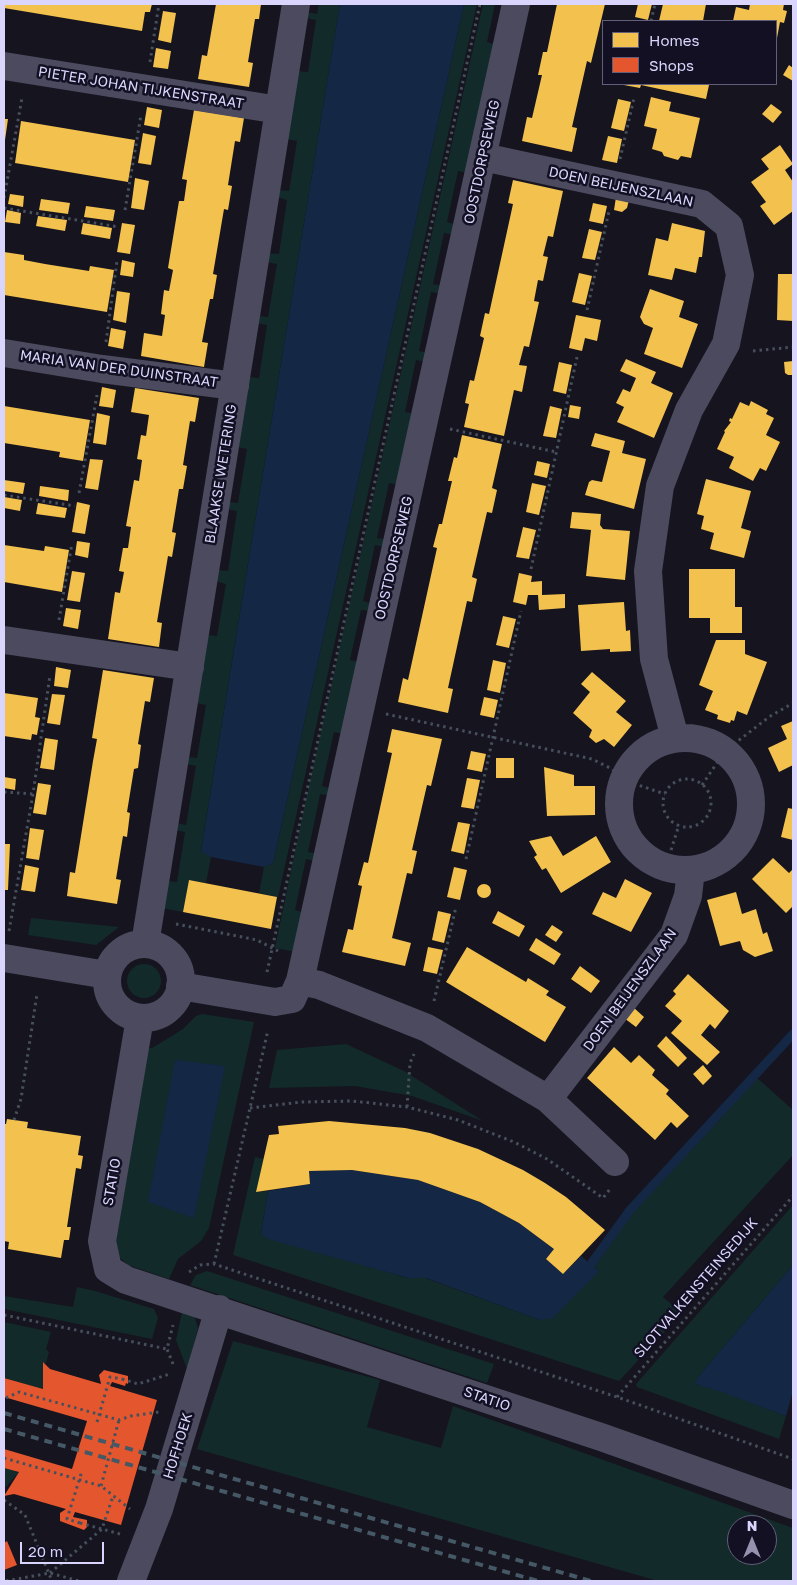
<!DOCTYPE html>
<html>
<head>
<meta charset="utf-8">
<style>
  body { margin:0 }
  #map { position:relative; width:797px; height:1585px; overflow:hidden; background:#16141f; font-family:"Golos Text",sans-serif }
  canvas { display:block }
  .frame { position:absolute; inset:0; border:5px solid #d9d5fc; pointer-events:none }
  .legend { position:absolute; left:602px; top:20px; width:175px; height:65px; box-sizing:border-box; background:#131023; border:1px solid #625f7a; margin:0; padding:6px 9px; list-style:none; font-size:15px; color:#d9d5fc }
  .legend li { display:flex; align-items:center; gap:10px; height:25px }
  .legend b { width:25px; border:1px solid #625f7a }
  .north { position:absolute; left:727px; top:1515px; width:50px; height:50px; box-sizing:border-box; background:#131023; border:1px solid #625f7a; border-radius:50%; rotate:0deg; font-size:14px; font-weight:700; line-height:20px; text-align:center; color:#d9d5fc }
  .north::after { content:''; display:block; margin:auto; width:18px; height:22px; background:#9591af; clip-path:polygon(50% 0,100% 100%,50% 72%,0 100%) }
  .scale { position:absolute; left:20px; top:1542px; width:84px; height:22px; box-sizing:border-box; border:2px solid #d9d5fc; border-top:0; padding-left:6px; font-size:15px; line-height:18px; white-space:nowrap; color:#d9d5fc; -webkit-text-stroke:4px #131023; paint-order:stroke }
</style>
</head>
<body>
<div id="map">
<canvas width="797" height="1585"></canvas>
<div class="frame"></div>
<ul class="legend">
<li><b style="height:14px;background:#f2c14e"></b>Homes</li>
<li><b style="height:14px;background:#e4572e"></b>Shops</li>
</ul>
<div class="north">N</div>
<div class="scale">20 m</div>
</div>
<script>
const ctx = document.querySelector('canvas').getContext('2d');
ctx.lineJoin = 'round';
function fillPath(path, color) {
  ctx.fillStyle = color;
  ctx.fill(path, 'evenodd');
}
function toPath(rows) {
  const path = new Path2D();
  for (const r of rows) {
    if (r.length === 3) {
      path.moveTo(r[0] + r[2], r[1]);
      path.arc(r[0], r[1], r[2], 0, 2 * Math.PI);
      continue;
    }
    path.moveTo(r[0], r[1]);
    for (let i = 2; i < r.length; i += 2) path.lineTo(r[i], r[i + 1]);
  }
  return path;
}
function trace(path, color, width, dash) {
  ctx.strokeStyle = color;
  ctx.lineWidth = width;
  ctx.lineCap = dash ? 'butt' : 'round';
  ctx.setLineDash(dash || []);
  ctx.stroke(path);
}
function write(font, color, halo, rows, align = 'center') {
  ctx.font = font + ' "Golos Text",sans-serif';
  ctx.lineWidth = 5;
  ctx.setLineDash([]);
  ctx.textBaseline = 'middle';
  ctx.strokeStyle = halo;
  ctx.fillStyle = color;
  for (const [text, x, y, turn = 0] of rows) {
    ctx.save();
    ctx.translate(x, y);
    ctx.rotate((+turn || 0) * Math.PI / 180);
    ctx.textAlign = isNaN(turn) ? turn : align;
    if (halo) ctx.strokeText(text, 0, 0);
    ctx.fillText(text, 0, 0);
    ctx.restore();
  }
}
fillPath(toPath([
  [319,4,340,4,201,850,211,857,206,883,189,880,183,912,162,908,167,881,177,882,185,832,175,830,176,823,186,825,196,766,186,764,187,757,197,758,206,705,196,703,207,635,217,636,226,584,215,581,217,570,228,571,237,511,227,509,228,502,238,503,247,449,237,447,248,377,259,378,267,325,257,323,258,316,268,317,277,264,267,262,268,253,279,254,287,200,277,197,278,190,289,191,297,141,286,139,297,71,308,72,316,20,306,18,307,12,317,14],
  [464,4,477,4,278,897,259,893,264,867,273,863],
  [483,4,495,4,487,42,497,45,468,173,458,171,447,222,457,225,455,235,444,233,433,284,443,286,442,294,431,292,419,351,429,353,427,362,416,360,405,412,415,414,399,485,389,483,377,538,387,540,386,547,375,545,363,601,373,604,372,611,361,610,350,660,360,662,344,734,334,732,322,786,332,789,331,796,320,794,319,800,308,852,318,854,316,861,306,859,295,910,305,913,296,952,275,948,306,799],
  [31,918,119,927,96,945,28,935],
  [144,981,17],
  [202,1014,254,1022,209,1228,201,1241,178,1259,169,1279,128,1265,120,1258,115,1249,115,1241,146,1048,152,1048,183,1029,196,1016],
  [346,1044,404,1071,483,1121,412,1096,355,1086,269,1088,277,1050],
  [755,1076,793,1110,793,1155,663,1297,682,1313,619,1381,233,1255,255,1157,264,1159,256,1192,268,1191,261,1234,407,1278,425,1278,540,1320,599,1271,591,1264,630,1210],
  [793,1205,793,1265,699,1376,696,1384,722,1391,786,1416,779,1439,637,1387,636,1384],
  [207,1271,494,1364,487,1383,190,1285,196,1275],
  [77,1287,95,1291,154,1309,158,1318,152,1339,4,1309,4,1296,73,1307],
  [182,1312,190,1313,195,1318,198,1328,187,1369,176,1340],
  [4,1322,51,1332,46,1349,49,1352,46,1363,43,1362,43,1389,4,1378],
  [233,1341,380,1380,367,1427,441,1448,453,1406,793,1528,793,1581,658,1581,197,1449],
  [737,1525,767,1525,767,1555,737,1555],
  [4,1468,19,1472,6,1487,4,1486]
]), '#132a2a');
fillPath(toPath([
  [340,4,464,4,273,863,264,867,211,857,201,851],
  [175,1060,225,1066,194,1218,148,1202],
  [352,1170,418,1180,480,1202,519,1223,554,1249,546,1259,563,1274,581,1256,599,1271,553,1318,540,1320,426,1278,408,1278,268,1239,261,1234,268,1191,310,1184,309,1171],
  [793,1265,793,1391,786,1416,722,1392,695,1384,699,1376]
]), '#142745');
fillPath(toPath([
  [4,4,152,4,150,12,145,12,142,31,4,8],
  [216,4,261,4,259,19,255,19,248,62,253,63,249,87,198,79,202,55,207,56],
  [557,4,605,4,591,63,587,61,572,127,577,128,572,152,522,141,527,117,532,118,542,75,538,75,543,52,547,52],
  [638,4,652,4,648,20,635,17],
  [663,4,706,4,703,21,659,21],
  [750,4,784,4,783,10,787,11,784,23,780,22,777,38,776,21,733,21,736,7,749,10],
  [163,11,176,13,171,43,158,40],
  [156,48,171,51,168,69,153,67],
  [789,65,793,68,793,81,783,75],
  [637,84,702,84,709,85,706,99,641,85,640,88,624,85],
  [651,97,671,102,669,111,700,118,691,158,681,156,678,160,664,156,662,152,652,149,657,129,644,126],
  [618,99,631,102,624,131,611,128],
  [771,104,782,112,773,123,762,114],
  [147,107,162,110,159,128,144,125],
  [194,110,244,118,240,142,235,141,228,185,232,186,228,210,224,209,213,274,217,275,213,299,210,299,202,342,208,343,204,367,141,356,144,333,162,336,165,315,161,314,164,290,169,291,173,270,168,268,179,201,184,201,187,180,182,179],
  [4,119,8,119,5,140,4,140],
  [21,121,135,140,128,182,15,163],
  [143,133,156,136,151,165,138,163],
  [608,136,622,139,617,163,602,160],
  [780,145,793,164,785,170,793,182,793,211,774,225,760,206,766,202,751,182,769,169,761,159],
  [135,178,149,181,144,210,131,208],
  [513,180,563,191,553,237,548,236,543,256,548,257,543,281,538,280,534,301,539,302,529,347,524,346,519,365,527,366,522,392,514,390,504,436,464,427,469,404,465,403,470,380,474,381,484,338,480,336,485,313,489,314,513,204,508,203],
  [10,194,24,196,23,207,8,204],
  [616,197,629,200,627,208,622,212,614,210],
  [41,199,70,203,68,214,39,210],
  [593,203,607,206,603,224,589,221],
  [86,206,115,210,113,221,84,217],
  [7,210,21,213,20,224,5,222],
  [38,216,67,220,65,231,36,226],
  [83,223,112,228,110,239,81,234],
  [122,223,135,225,130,254,117,252],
  [672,223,705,231,702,257,699,257,696,273,675,268,672,280,648,275,656,238,668,241],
  [589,229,602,232,595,260,582,258],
  [4,252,24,255,24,260,45,264,89,271,90,266,114,270,107,312,4,295],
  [122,260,135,263,133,277,120,275],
  [579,273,592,276,585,305,572,302],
  [778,274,793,274,793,321,777,320],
  [650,289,684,301,679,317,698,324,682,368,644,354,653,328,644,324,640,317],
  [117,291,130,293,126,323,113,320],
  [576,315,601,320,597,341,585,338,582,351,569,348],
  [111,328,126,331,123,349,108,346],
  [626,359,656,372,651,383,673,393,654,438,617,422,624,407,616,403,623,389,630,392,636,378,620,371],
  [793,361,793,375,788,375,785,373,784,362],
  [559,362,572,365,566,394,553,391],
  [102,387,116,390,113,408,99,406],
  [135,388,199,398,195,422,190,421,183,465,187,466,183,489,179,489,172,532,176,533,172,557,168,556,157,622,162,623,159,647,108,639,115,592,120,593,124,572,119,571,123,548,128,548,131,527,126,526,134,480,139,481,142,460,137,459,141,435,146,436,149,415,131,412],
  [751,401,768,410,766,414,774,418,766,435,780,442,766,471,760,468,753,481,729,468,734,457,717,449,725,432,724,431,731,422,729,421,730,418,732,419,740,402,749,406],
  [570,405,581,407,579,419,568,417],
  [4,406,90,420,83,461,59,457,60,452,4,443],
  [550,406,562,409,556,438,543,436],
  [97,413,110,416,106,445,93,443],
  [595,433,625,441,622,453,646,459,634,509,585,495,589,482,592,480,602,482,610,451,591,446],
  [462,435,502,444,492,488,497,490,492,513,487,512,472,577,477,579,472,602,467,601,448,688,453,689,448,713,398,702,403,678,408,680,437,548,433,547,439,524,442,524,452,481,448,481,454,457,457,458],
  [90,459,103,460,98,490,85,488],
  [537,461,550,464,547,478,534,475],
  [706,479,751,491,741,528,751,531,744,558,710,549,714,533,701,529,704,516,697,514],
  [4,480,25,483,23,494,4,491],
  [532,483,546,486,539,515,526,512],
  [40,486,69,490,68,501,39,496],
  [4,497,22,500,20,511,4,508],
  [77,502,90,505,85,534,72,532],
  [38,503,67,508,65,518,36,514],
  [572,512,601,514,600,525,603,529,630,531,625,580,586,576,591,530,570,528],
  [523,527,536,530,529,559,516,557],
  [77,541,90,543,88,558,75,555],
  [4,545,44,551,45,546,69,550,62,592,4,582],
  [689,569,735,569,735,607,742,607,742,633,710,633,710,618,689,618],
  [72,571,85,573,80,602,67,600],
  [519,573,532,576,531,582,542,581,542,595,565,594,565,608,539,610,538,595,528,595,526,605,513,602],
  [624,602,626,631,630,630,631,651,610,652,610,649,581,651,578,605],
  [66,608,81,610,78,629,63,626],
  [503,616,516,619,509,648,496,645],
  [716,640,745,640,745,654,767,662,747,715,737,711,734,721,731,720,730,723,717,719,718,715,705,710,713,691,699,685],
  [493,660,506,663,500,693,487,690],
  [56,667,71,670,68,688,54,686],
  [103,670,154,678,150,702,145,701,138,744,141,745,138,768,134,769,127,812,130,813,127,837,123,836,116,879,121,880,117,904,67,896,70,872,75,873,93,761,97,739,92,738],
  [592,672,626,701,616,712,632,725,614,747,604,739,596,743,589,737,592,730,573,713,590,692,581,684],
  [4,693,38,698,35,717,40,718,37,735,32,734,31,740,4,736],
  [52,694,65,695,60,725,47,723],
  [484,697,498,700,494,718,480,715],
  [793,721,793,765,779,772,768,748,787,739,781,726],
  [392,729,442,739,431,786,427,785,412,850,417,851,412,874,407,873,392,938,411,943,405,966,342,952,348,929,353,930,362,886,358,885,364,862,368,863,392,753,387,752],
  [45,738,58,740,54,770,40,768],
  [471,751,486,754,482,772,467,769],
  [496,758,514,758,514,778,496,778],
  [544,767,574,775,574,786,595,786,595,815,547,816],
  [4,777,16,779,15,790,4,788],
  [467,778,480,780,474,809,461,807],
  [38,783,51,785,46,815,33,813],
  [788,808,793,809,793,840,781,837],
  [458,822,470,824,464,854,451,851],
  [30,828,44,830,39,860,26,858],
  [551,836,563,856,596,836,611,862,561,893,546,868,542,870,534,857,537,855,529,841],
  [4,844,10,844,8,890,4,890],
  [773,858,789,873,793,869,793,906,786,913,752,879],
  [25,865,39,868,35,892,21,890],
  [454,867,467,870,460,900,447,897],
  [625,879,652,893,631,932,592,914,603,892,616,898],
  [189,880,277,897,271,929,183,912],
  [484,891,7],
  [736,892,742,914,756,909,763,934,767,932,773,951,755,957,743,950,740,941,720,946,707,900],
  [438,911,451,914,444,943,432,940],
  [498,911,525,926,519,937,492,923],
  [552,925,563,932,556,942,545,935],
  [536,938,561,954,554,965,529,950],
  [428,947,443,950,437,974,423,971],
  [467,947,526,982,528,978,549,991,546,995,566,1007,545,1042,446,982],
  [580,966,600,981,591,993,571,979],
  [688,974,729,1011,715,1029,710,1024,701,1035,720,1052,707,1065,671,1033,682,1021,665,1006,676,994,673,991],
  [633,1007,644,1017,636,1027,624,1018],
  [666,1036,687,1058,678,1067,657,1046],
  [614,1047,631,1063,639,1055,655,1070,652,1075,669,1090,666,1094,689,1116,677,1128,671,1122,655,1140,587,1078],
  [703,1065,712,1076,703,1085,693,1074],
  [7,1119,28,1122,27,1128,81,1136,78,1155,83,1156,81,1169,76,1168,67,1227,71,1227,69,1240,64,1240,61,1258,8,1249,9,1242,4,1241,4,1124,6,1124],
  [329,1121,405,1128,430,1133,478,1149,523,1170,545,1183,566,1197,605,1230,563,1274,546,1259,554,1249,519,1223,480,1202,418,1180,352,1170,309,1171,310,1184,256,1192,269,1135,279,1134,278,1126]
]), '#f2c14e');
fillPath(toPath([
  [43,1362,50,1369,101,1384,99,1375,104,1370,128,1376,128,1384,126,1383,125,1386,112,1382,110,1386,157,1400,121,1525,75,1512,73,1517,87,1520,87,1527,84,1530,60,1521,60,1513,66,1509,14,1494,4,1496,19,1472,4,1468,4,1449,72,1469,87,1421,4,1397,4,1378,43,1389],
  [7,1541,17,1565,4,1570,4,1543]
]), '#e4572e');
trace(toPath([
  [591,1264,630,1210,793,1034]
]), '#142745', 9);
trace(toPath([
  [651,21,655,4],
  [150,62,159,4],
  [620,159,634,98],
  [4,198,22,98],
  [4,208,119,227],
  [125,210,141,115],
  [587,310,609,211],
  [106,342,117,261],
  [753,351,793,347],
  [450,429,556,452],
  [79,493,97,395],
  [4,495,75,506],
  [531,569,577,357],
  [59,620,72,543],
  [386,714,592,759,612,769,623,780,665,794],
  [687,803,24],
  [702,785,725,751,769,717,793,703],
  [4,792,33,794],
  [671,850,679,825],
  [466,859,521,611],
  [176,924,257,940,278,951],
  [9,931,33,794,50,675],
  [267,972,480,4],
  [434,1001,456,907],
  [407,1107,410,1063,414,1054],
  [250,1108,302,1102,352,1101,407,1107,458,1120,514,1142,547,1159,603,1198,610,1189],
  [14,1120,21,1099,37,994],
  [214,1264,268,1030],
  [189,1272,200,1265,214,1264,617,1397,793,1459],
  [4,1315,167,1349],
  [173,1364,167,1349,173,1325],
  [122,1379,138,1384,170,1374],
  [617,1397,793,1196],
  [6,1398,19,1392,119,1420,131,1416,159,1412],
  [4,1458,101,1486,130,1509],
  [101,1486,119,1420],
  [4,1500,25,1515,52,1581],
  [80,1523,120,1534],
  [50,1573,102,1529,113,1496],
  [6,1581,50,1573,79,1581]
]), '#46505c', 3, [2.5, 4]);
trace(toPath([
  [4,66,279,110],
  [483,157,702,204,729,226,740,275,726,344,689,410,660,486,648,571,654,659,675,738],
  [4,353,102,369,235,386],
  [4,640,190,667],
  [685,804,66],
  [145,944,296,4],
  [144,981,37],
  [4,958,107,975],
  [300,981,319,985,427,1028,548,1099,615,1162],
  [180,986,275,1002,292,999,300,981,516,4],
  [140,1018,102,1241,108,1269,126,1280,601,1437,793,1505],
  [548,1099,674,935,688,896,691,870],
  [131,1581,159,1509,219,1309]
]), '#4b4a5f', 28);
trace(toPath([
  [4,1413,591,1581],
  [4,1429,538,1581]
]), '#455866', 4, [8, 6]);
trace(toPath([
  [97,1422,110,1377,122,1379],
  [80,1523,67,1519,82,1471]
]), '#46505c', 3, [2.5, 4]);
write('14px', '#d9d5fc', '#131023', [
  ["PIETER JOHAN TIJKENSTRAAT",141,88,9],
  ["OOSTDORPSEWEG",482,162,-78],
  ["DOEN BEIJENSZLAAN",621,187,12],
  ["MARIA VAN DER DUINSTRAAT",119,369,8],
  ["BLAAKSE WETERING",221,474,-81],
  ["OOSTDORPSEWEG",394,558,-77],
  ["DOEN BEIJENSZLAAN",630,990,-54],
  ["STATIO",112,1182,-80],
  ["SLOTVALKENSTEINSEDIJK",696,1288,-49],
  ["STATIO",487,1399,19],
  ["HOFHOEK",178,1446,-73]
]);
</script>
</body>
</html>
